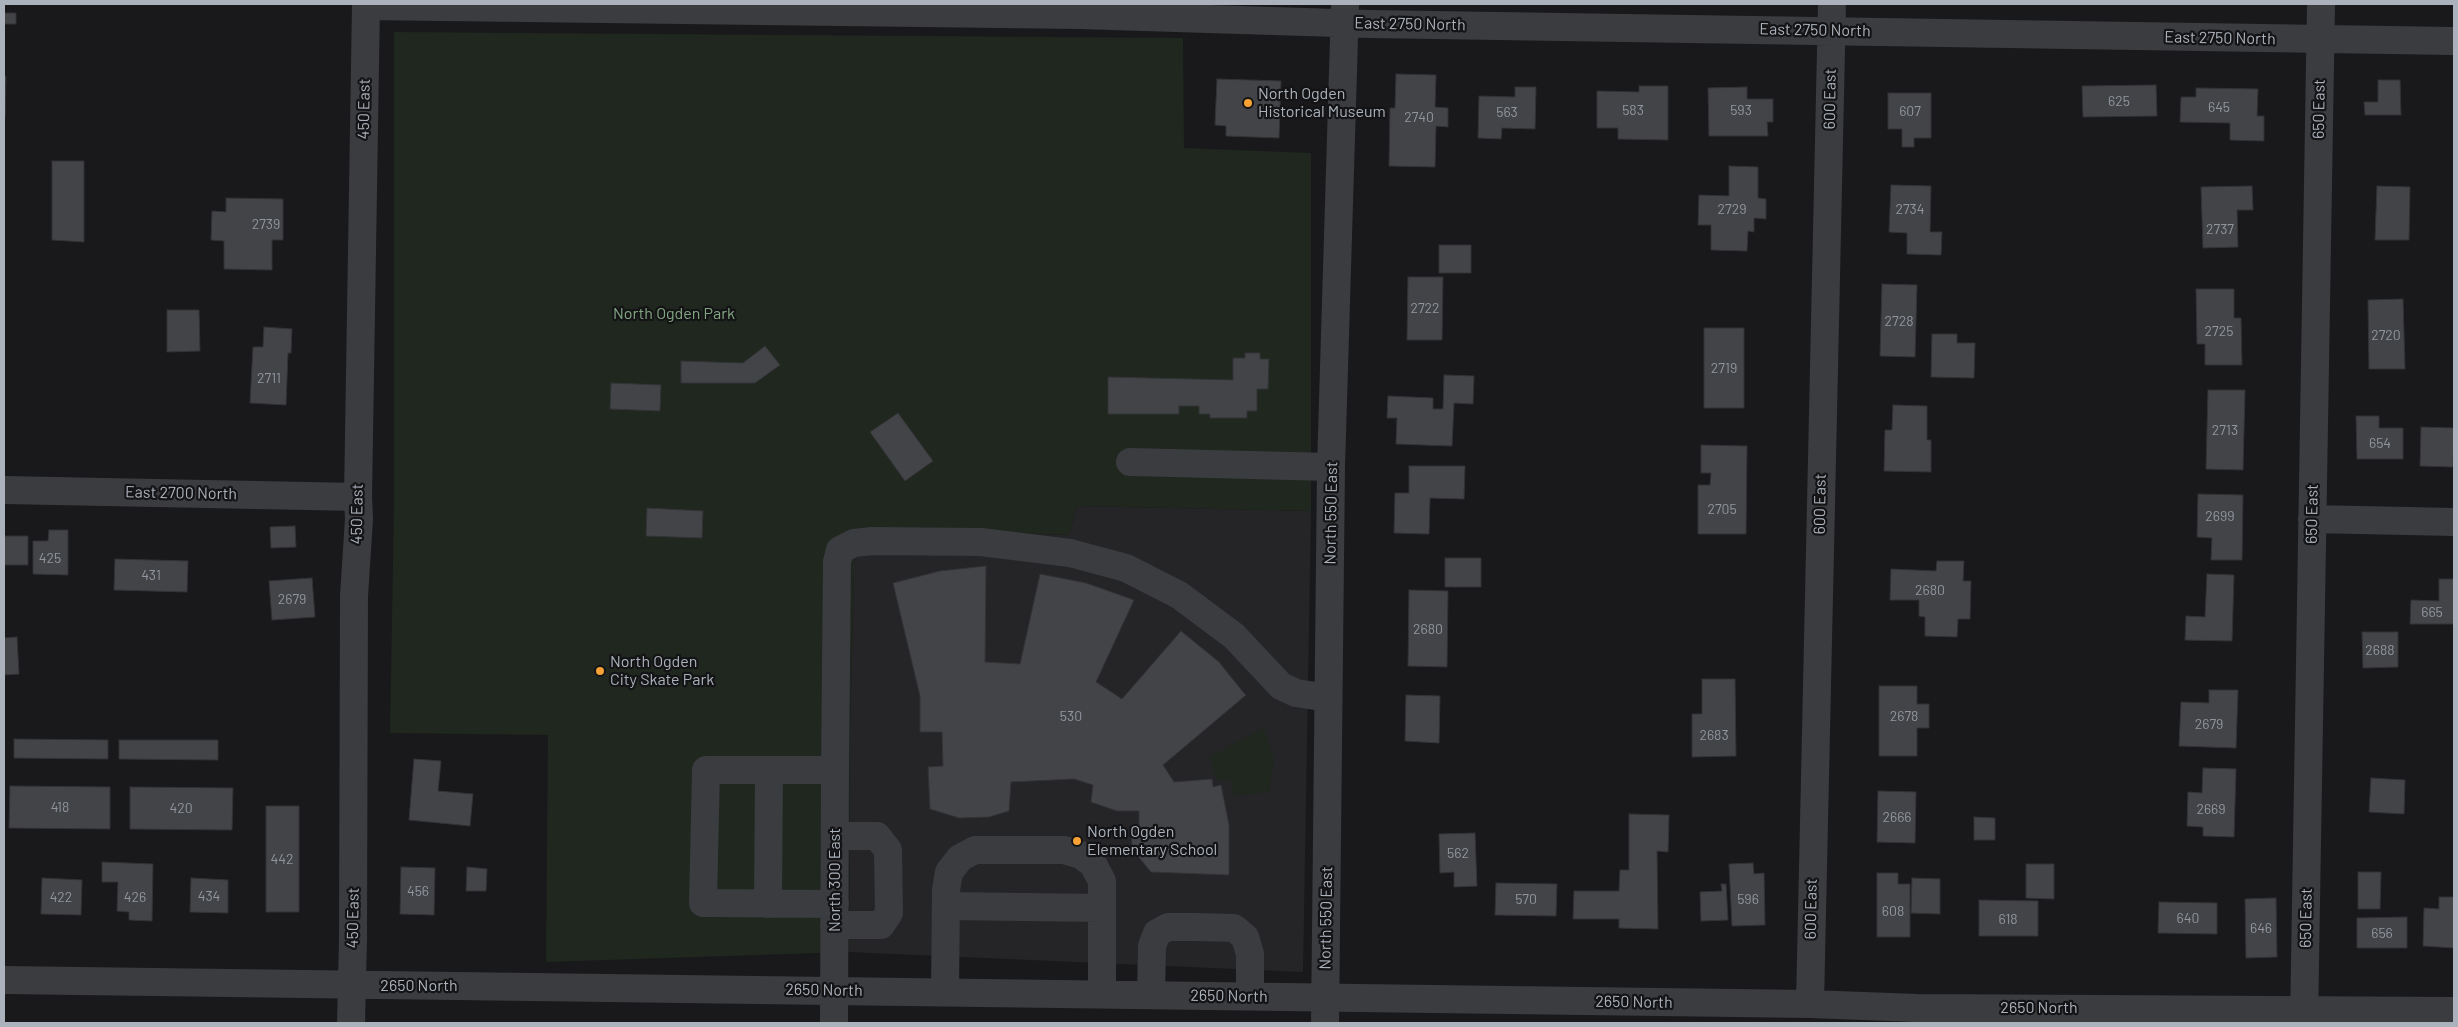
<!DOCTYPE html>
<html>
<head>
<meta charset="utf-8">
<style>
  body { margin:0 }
  #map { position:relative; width:2458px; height:1027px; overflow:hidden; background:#19191b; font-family:Barlow,sans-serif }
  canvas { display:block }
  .frame { position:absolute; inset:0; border:5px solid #abb2bb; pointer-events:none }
</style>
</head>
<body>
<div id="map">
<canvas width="2458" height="1027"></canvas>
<div class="frame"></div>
</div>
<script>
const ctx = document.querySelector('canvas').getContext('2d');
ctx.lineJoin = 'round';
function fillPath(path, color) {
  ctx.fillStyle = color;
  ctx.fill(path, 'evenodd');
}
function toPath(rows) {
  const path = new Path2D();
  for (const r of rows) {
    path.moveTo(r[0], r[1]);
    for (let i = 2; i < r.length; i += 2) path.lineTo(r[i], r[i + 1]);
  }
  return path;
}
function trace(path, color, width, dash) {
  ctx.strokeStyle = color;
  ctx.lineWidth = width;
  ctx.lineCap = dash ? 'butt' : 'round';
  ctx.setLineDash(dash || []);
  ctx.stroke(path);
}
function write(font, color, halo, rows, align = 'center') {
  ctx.font = font + ' Barlow,sans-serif';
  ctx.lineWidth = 4.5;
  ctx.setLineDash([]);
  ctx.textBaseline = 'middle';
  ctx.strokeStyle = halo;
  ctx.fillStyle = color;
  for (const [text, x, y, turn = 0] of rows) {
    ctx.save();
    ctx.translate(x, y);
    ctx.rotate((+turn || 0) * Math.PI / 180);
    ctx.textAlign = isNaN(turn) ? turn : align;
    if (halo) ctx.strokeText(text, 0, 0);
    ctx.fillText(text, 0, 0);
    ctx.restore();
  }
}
fillPath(toPath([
  [1077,506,1311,511,1303,972,849,952,850,730,855,528,1069,535]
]), '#252528');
fillPath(toPath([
  [394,32,1183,38,1184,148,1311,153,1311,511,1077,506,1069,535,855,528,850,730,849,952,546,962,548,735,390,733,394,506],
  [1264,728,1274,759,1269,792,1234,796,1230,778,1218,781,1209,757]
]), '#1f271f');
const building = toPath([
  [4,13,16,13,16,24,4,24,4,13],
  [1396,74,1436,75,1435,107,1448,108,1448,127,1436,126,1435,167,1389,166,1390,108,1395,108,1396,74],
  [4,76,6,76,5,118,4,118,4,76],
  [1217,79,1281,81,1279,138,1226,136,1226,126,1215,125,1217,79],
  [2378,80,2400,80,2401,115,2365,115,2364,102,2378,102,2378,80],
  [2156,85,2157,116,2083,117,2082,86,2156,85],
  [1639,86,1668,86,1668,140,1618,139,1618,128,1597,128,1597,91,1639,92,1639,86],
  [1515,87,1536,87,1535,129,1502,128,1501,139,1478,138,1479,96,1515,97,1515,87],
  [1747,87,1747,99,1773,99,1773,122,1767,122,1768,136,1709,136,1708,88,1747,87],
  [2196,88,2258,89,2257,116,2264,116,2264,141,2230,140,2230,123,2180,122,2181,97,2196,97,2196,88],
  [1888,93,1931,93,1931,138,1914,138,1914,147,1902,147,1902,129,1888,129,1888,93],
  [52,161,84,161,84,242,52,240,52,161],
  [1729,166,1758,167,1758,198,1766,199,1766,219,1754,218,1754,232,1748,231,1747,251,1711,250,1711,225,1698,225,1699,195,1729,196,1729,166],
  [1891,185,1931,186,1930,232,1942,232,1941,255,1907,254,1907,233,1889,232,1891,185],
  [2252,186,2253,210,2237,210,2238,247,2203,248,2201,187,2252,186],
  [2377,186,2410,187,2409,240,2375,240,2377,186],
  [226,198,283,199,283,240,272,240,272,270,224,269,224,241,211,240,212,211,226,212,226,198],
  [1439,245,1471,245,1471,273,1439,273,1439,245],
  [1408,277,1443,277,1442,340,1407,340,1408,277],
  [1882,284,1917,285,1915,357,1880,356,1882,284],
  [2196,289,2234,289,2234,318,2241,318,2242,365,2205,365,2205,344,2197,344,2196,289],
  [2403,299,2405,369,2369,369,2368,300,2403,299],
  [167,310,199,310,200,351,167,352,167,310],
  [264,327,292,329,291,353,288,353,286,405,250,403,253,347,263,347,264,327],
  [1704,328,1744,328,1744,408,1704,408,1704,328],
  [1932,334,1957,334,1957,343,1975,343,1974,378,1931,377,1932,334],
  [765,346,780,365,755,383,681,383,681,361,743,363,765,346],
  [1245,353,1260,353,1260,359,1269,359,1268,389,1257,389,1257,411,1247,411,1247,418,1210,418,1210,414,1199,414,1199,406,1179,406,1179,414,1108,414,1108,377,1233,380,1233,358,1245,358,1245,353],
  [1444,375,1474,376,1473,404,1454,403,1452,446,1396,444,1397,418,1387,418,1388,396,1433,398,1433,409,1443,409,1444,375],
  [611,383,661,385,660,411,610,409,611,383],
  [2208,390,2245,390,2243,470,2206,469,2208,390],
  [1893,405,1927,406,1927,440,1931,440,1931,472,1884,471,1885,430,1892,430,1893,405],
  [898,413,933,461,905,481,870,432,898,413],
  [2356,416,2379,416,2379,428,2403,428,2403,459,2357,459,2356,416],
  [2421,427,2454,428,2453,467,2420,466,2421,427],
  [1701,445,1747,446,1746,534,1698,534,1698,485,1710,485,1711,473,1701,473,1701,445],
  [1409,466,1465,466,1464,499,1430,498,1429,534,1394,533,1395,493,1409,493,1409,466],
  [2198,494,2243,495,2242,560,2211,560,2212,538,2197,537,2198,494],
  [647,508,703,511,702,538,646,536,647,508],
  [295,526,296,547,271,548,270,527,295,526],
  [49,530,68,530,68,575,33,574,33,541,48,541,49,530],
  [4,536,28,536,28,565,4,565,4,536],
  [1445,558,1481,558,1481,587,1445,587,1445,558],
  [115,559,188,561,187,592,114,590,115,559],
  [1937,561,1964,561,1963,581,1971,581,1970,619,1958,619,1957,637,1925,636,1925,617,1919,616,1919,600,1890,600,1891,569,1936,571,1937,561],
  [986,566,985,662,1020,664,1040,574,1086,583,1134,600,1096,682,1122,699,1181,631,1219,662,1243,692,1246,695,1163,765,1174,782,1212,779,1213,787,1221,785,1229,825,1229,875,1151,872,1132,849,1131,825,1139,825,1139,811,1117,811,1091,802,1093,785,1074,779,1011,782,1009,811,989,817,959,818,930,809,928,767,943,766,942,732,920,732,920,696,893,583,940,571,986,566],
  [2207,574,2234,575,2232,641,2185,640,2186,616,2205,617,2207,574],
  [312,578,315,617,272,620,269,581,312,578],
  [2439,579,2454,579,2454,624,2410,624,2411,600,2439,601,2439,579],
  [1409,590,1448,591,1447,667,1408,666,1409,590],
  [2362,632,2398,632,2398,667,2363,668,2362,632],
  [17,637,19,674,4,675,4,638,17,637],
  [1702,679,1735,679,1736,756,1692,757,1692,714,1702,714,1702,679],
  [1879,686,1917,686,1917,704,1929,704,1929,728,1917,728,1917,756,1879,756,1879,686],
  [2209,690,2238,690,2236,748,2179,746,2181,702,2209,703,2209,690],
  [1406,695,1440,696,1439,743,1405,741,1406,695],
  [14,739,108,740,108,759,14,758,14,739],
  [119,740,218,740,218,760,119,759,119,740],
  [414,759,441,761,438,791,473,794,470,826,409,820,414,759],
  [2203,768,2236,769,2234,837,2203,836,2203,827,2187,826,2188,792,2202,793,2203,768],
  [2371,778,2405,780,2404,814,2369,812,2371,778],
  [10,786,110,787,110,829,9,828,10,786],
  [130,787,233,788,232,830,130,829,130,787],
  [1878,791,1916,792,1915,843,1877,842,1878,791],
  [266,806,299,806,299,912,266,912,266,806],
  [1629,814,1669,815,1668,852,1657,851,1658,929,1619,928,1619,919,1573,919,1574,891,1619,891,1620,870,1629,870,1629,814],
  [1974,817,1995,818,1995,840,1974,840,1974,817],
  [1475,833,1477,886,1454,887,1454,872,1440,873,1439,834,1475,833],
  [102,862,153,864,152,921,129,920,129,912,117,911,118,882,102,882,102,862],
  [1753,863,1754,874,1764,873,1765,925,1732,926,1729,864,1753,863],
  [2026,864,2054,864,2054,899,2026,898,2026,864],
  [401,867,435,868,434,915,400,914,401,867],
  [467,867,487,869,486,891,466,891,467,867],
  [2358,872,2381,872,2380,909,2358,909,2358,872],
  [1877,873,1898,873,1898,884,1910,884,1910,937,1877,937,1877,873],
  [42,878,82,880,81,915,41,914,42,878],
  [191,878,228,880,228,913,190,912,191,878],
  [1912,878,1940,879,1940,914,1911,913,1912,878],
  [1496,883,1557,884,1556,916,1495,915,1496,883],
  [1721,884,1726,884,1728,920,1701,921,1700,892,1722,891,1721,884],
  [2439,897,2454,897,2454,948,2423,946,2424,908,2439,909,2439,897],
  [2276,898,2277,957,2246,958,2245,899,2276,898],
  [1979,900,2038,901,2038,936,1979,936,1979,900],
  [2159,902,2217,903,2217,934,2158,933,2159,902],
  [2407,917,2407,948,2357,948,2357,918,2407,917]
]);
fillPath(building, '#434448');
trace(building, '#333337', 1);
trace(toPath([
  [366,6,1079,15,1370,24,2454,41],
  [1130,462,1331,467],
  [4,490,358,497],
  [2312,519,2454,522],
  [768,904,769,770],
  [835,904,703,903,706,770,835,770,837,562,840,550,854,543,872,541,981,542,1070,553,1126,568,1179,595,1234,636,1281,686,1296,693,1328,698],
  [946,906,1102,908],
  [834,925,881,925,889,913,888,850,877,836,835,836],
  [4,980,1810,1004,1917,1008,2454,1011],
  [945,992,946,890,949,872,960,858,975,850,1064,850,1081,855,1093,864,1102,881,1102,994],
  [1151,995,1152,946,1157,933,1168,927,1195,927,1234,928,1245,937,1250,954,1250,996],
  [1810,1004,1832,4],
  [351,1023,353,940,354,596,359,519,358,497,366,4],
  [834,1023,835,770],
  [1325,1023,1331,467,1345,5],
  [2304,1023,2321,4]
]), '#3a3c40', 28);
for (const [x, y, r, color] of [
  [1248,103,5,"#f8a134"],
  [600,671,5,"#f8a134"],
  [1077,841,5,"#f8a134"]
]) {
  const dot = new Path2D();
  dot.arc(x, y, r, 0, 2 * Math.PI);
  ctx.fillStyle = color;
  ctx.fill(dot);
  trace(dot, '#141416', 2);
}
write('14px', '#91969e', null, [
  ["625",2119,101],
  ["645",2219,107],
  ["583",1633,110],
  ["593",1741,110],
  ["607",1910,111],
  ["563",1507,112],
  ["2740",1419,117],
  ["2729",1732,209],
  ["2734",1910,209],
  ["2739",266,224],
  ["2737",2220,229],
  ["2722",1425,308],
  ["2728",1899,321],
  ["2725",2219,331],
  ["2720",2386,335],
  ["2719",1724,368],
  ["2711",269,378],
  ["2713",2225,430],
  ["654",2380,443],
  ["2705",1722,509],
  ["2699",2220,516],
  ["425",50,558],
  ["431",151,575],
  ["2680",1930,590],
  ["2679",292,599],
  ["665",2432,612],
  ["2680",1428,629],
  ["2688",2380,650],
  ["530",1071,716],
  ["2678",1904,716],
  ["2679",2209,724],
  ["2683",1714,735],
  ["418",60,807],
  ["420",181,808],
  ["2669",2211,809],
  ["2666",1897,817],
  ["562",1458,853],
  ["442",282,859],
  ["456",418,891],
  ["434",209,896],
  ["422",61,897],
  ["426",135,897],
  ["570",1526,899],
  ["596",1748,899],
  ["608",1893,911],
  ["640",2188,918],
  ["618",2008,919],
  ["646",2261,928],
  ["656",2382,933]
]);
write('16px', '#abb2bb', '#141416', [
  ["East 2750 North",1410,24,1],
  ["East 2750 North",1815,30,1],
  ["East 2750 North",2220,38,1],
  ["600 East",1830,99,-89],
  ["450 East",364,109,-89],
  ["650 East",2319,109,-89],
  ["East 2700 North",181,493,1],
  ["600 East",1820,504,-89],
  ["North 550 East",1331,513,-89],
  ["450 East",357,514,-89],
  ["650 East",2312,514,-89],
  ["North 300 East",835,880,-90],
  ["600 East",1811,909,-89],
  ["450 East",353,918,-89],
  ["North 550 East",1326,918,-89],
  ["650 East",2306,918,-89],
  ["2650 North",419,986],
  ["2650 North",824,990,1],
  ["2650 North",1229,996,1],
  ["2650 North",1634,1002,1],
  ["2650 North",2039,1008]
]);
write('16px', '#abb2bb', '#141416', [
  ["North Ogden",1258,94],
  ["Historical Museum",1258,112],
  ["North Ogden",610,662],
  ["City Skate Park",610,680],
  ["North Ogden",1087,832],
  ["Elementary School",1087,850]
], 'left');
write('16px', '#83a782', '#141416', [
  ["North Ogden Park",674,314]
]);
</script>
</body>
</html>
